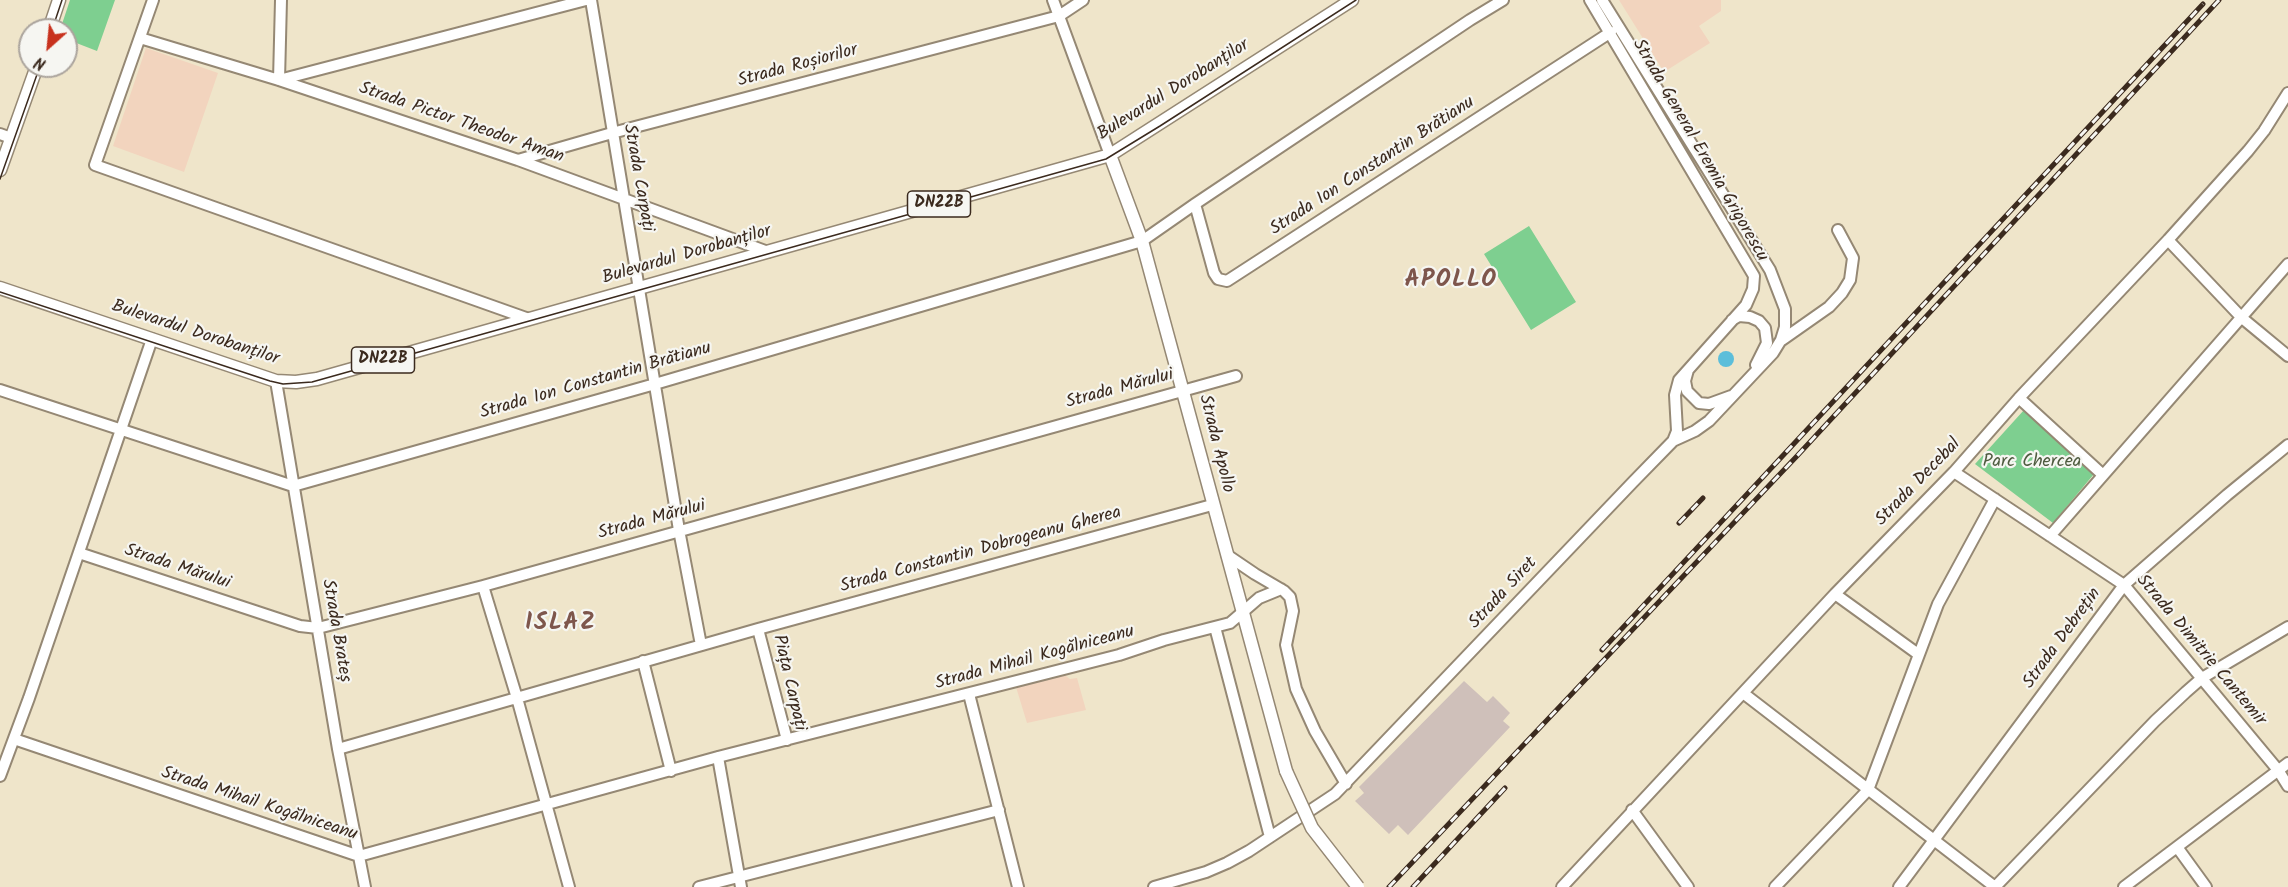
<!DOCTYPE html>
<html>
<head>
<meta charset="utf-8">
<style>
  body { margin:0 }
  #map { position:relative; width:2288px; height:887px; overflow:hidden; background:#efe5ca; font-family:Kalam,sans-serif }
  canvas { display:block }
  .north { position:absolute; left:18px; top:18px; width:60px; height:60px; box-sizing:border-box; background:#f6f6f2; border:2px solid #aba49d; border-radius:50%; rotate:207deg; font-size:16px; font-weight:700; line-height:24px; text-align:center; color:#3b2a1e }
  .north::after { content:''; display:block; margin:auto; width:21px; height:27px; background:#c8321e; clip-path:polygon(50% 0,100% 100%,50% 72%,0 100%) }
</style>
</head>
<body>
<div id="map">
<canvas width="2288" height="887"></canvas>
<div class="north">N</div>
</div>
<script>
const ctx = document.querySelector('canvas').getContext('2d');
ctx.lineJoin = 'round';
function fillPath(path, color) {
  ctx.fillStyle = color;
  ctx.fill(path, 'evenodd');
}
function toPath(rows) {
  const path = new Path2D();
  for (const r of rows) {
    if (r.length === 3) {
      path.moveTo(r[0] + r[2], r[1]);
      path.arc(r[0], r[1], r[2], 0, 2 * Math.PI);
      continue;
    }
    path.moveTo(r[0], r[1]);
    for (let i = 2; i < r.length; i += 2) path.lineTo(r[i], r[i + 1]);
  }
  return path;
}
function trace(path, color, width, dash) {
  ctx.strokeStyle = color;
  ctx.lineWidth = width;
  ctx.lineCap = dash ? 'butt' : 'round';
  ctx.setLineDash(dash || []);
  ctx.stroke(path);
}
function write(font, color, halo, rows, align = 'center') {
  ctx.font = font + ' Kalam,sans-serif';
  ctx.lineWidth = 4.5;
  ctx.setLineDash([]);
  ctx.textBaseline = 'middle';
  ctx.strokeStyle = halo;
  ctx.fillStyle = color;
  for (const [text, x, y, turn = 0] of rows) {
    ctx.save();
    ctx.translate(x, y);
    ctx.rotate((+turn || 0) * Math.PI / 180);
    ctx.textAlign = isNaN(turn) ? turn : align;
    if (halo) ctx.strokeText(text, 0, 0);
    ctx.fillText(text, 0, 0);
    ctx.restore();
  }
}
fillPath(toPath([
  [1619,0,1721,0,1721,11,1699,26,1710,43,1664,72],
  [146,48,218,73,184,172,113,146],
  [1063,674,1070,679,1077,678,1086,710,1027,723,1016,687]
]), '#f2d4be');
fillPath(toPath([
  [1464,681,1487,702,1493,696,1510,713,1503,721,1510,727,1408,835,1398,825,1389,834,1355,801,1364,793,1359,787]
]), '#cfc0ba');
fillPath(toPath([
  [70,0,115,0,97,51,66,39,66,30,60,30],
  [1529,226,1576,302,1531,330,1484,254],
  [2024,410,2094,474,2053,523,1975,464]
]), '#7ecf90');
fillPath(toPath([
  [1726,359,8]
]), '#5cbeda');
const minor = toPath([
  [153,0,95,165,529,319],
  [281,0,279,80,586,0],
  [591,0,679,530,701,645],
  [1053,0,1110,155],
  [1590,0,1754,276,1753,289,1746,305,1679,380,1675,395,1677,431,1673,441],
  [140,38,279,80,518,160,768,252],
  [0,134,11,138],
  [518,160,612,133,1059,16,1083,0],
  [1195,204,1214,273,1218,279,1227,281,1611,32],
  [2168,240,2242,318,2288,356],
  [1732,320,1739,316,1750,317,1759,321,1765,328,1767,343,1756,365],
  [1782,340,1829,307,1842,293,1850,280,1853,258,1838,230],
  [1688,370,1685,381,1687,391,1699,403,1709,404,1731,396],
  [276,381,338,749,365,887],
  [0,390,293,486,655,384,1142,241,1195,204,1470,20,1503,0],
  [2019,398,2103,475],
  [1954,472,2124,585,2278,770,2288,786],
  [2050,536,2288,264],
  [79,553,300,626,318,628,483,586,1236,376],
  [1227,555,1255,574,1284,591,1290,597,1293,611,1286,645,1296,689,1315,731,1346,784],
  [483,586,517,698,569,887],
  [1835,594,1918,654],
  [1215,627,1270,837],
  [758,629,787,740],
  [643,661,671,771],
  [1743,693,1995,887],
  [969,694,1018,887],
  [14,739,359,856,718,757,1119,655,1164,640,1230,623,1259,598,1281,589],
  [338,749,758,629,1212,505],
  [718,757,741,887],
  [0,776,29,698,152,339],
  [1632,810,1688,887],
  [2177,847,2206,887],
  [699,887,999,810],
  [1154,887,1206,872,1227,863,1249,851,1335,794,1633,482,1673,441,1695,431,1709,421,1773,353,1781,340,1785,327,1785,309,1770,270,1602,0],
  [1562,887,1835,594,1954,472,2019,398,2168,240,2248,151,2264,131,2288,93],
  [1775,887,1868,790,1938,604,1995,499],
  [1899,887,2124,585,2227,495,2288,445],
  [1995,887,2155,721,2186,692,2202,678,2288,627],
  [2124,887,2288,763]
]);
const major = toPath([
  [49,30,59,0],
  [1110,155,1142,241,1286,771],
  [0,170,37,66],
  [0,288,276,381,296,382,317,379,1110,155,1352,0]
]);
trace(minor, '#958874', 14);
trace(major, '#958874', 15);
trace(minor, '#fff', 10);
trace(major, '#fff', 12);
trace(toPath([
  [52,30,62,0],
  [0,179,40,66],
  [0,292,270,381,283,384,312,382,1106,159,1160,126,1356,0]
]), '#3b2a1e', 1.5);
const rail = toPath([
  [1679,523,1703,498],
  [1602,650,2203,4],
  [1389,887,1797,456,2219,0],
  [1413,887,1505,788]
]);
trace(rail, '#3b2a1e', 5);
trace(rail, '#f6f6f2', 3, [9]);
const majorBridge = toPath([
  [1286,771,1312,828,1358,887]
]);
trace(majorBridge, '#958874', 15, []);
trace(majorBridge, '#fff', 12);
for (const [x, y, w] of [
  [939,204,63],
  [383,360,63]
]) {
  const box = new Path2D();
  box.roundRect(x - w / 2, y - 13, w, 26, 4.5);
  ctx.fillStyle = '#f6f6f2';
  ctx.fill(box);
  trace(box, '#3b2a1e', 1.5);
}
write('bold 16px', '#3b2a1e', null, [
  ["DN22B",939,204],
  ["DN22B",383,360]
]);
write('18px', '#3b2a1e', '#f6f6f2', [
  ["Strada Roșiorilor",798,67,-15],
  ["Bulevardul Dorobanților",1174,91,-32],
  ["Strada Pictor Theodor Aman",461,124,19],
  ["Strada General Eremia Grigorescu",1699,151,60],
  ["Strada Ion Constantin Brătianu",1373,167,-33],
  ["Strada Carpați",637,178,80],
  ["Bulevardul Dorobanților",687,256,-16],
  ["Bulevardul Dorobanților",195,334,18],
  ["Strada Ion Constantin Brătianu",596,382,-16],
  ["Strada Mărului",1120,390,-15],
  ["Strada Apollo",1215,444,76],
  ["Strada Decebal",1919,483,-46],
  ["Strada Mărului",652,521,-15],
  ["Strada Constantin Dobrogeanu Gherea",981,551,-15],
  ["Strada Mărului",177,568,18],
  ["Strada Siret",1504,594,-47],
  ["Strada Brateș",335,631,80],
  ["Strada Debrețin",2063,639,-54],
  ["Strada Dimitrie Cantemir",2200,651,50],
  ["Strada Mihail Kogălniceanu",1035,659,-15],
  ["Piața Carpați",788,683,77],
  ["Strada Mihail Kogălniceanu",259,805,18]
]);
write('18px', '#4f5c40', '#f6f6f2', [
  ["Parc Chercea",2032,463]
]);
ctx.letterSpacing = '1.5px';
write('bold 24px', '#7e564c', '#f6f6f2', [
  ["APOLLO",1451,282],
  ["ISLAZ",561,625]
]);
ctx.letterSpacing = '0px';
</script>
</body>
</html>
